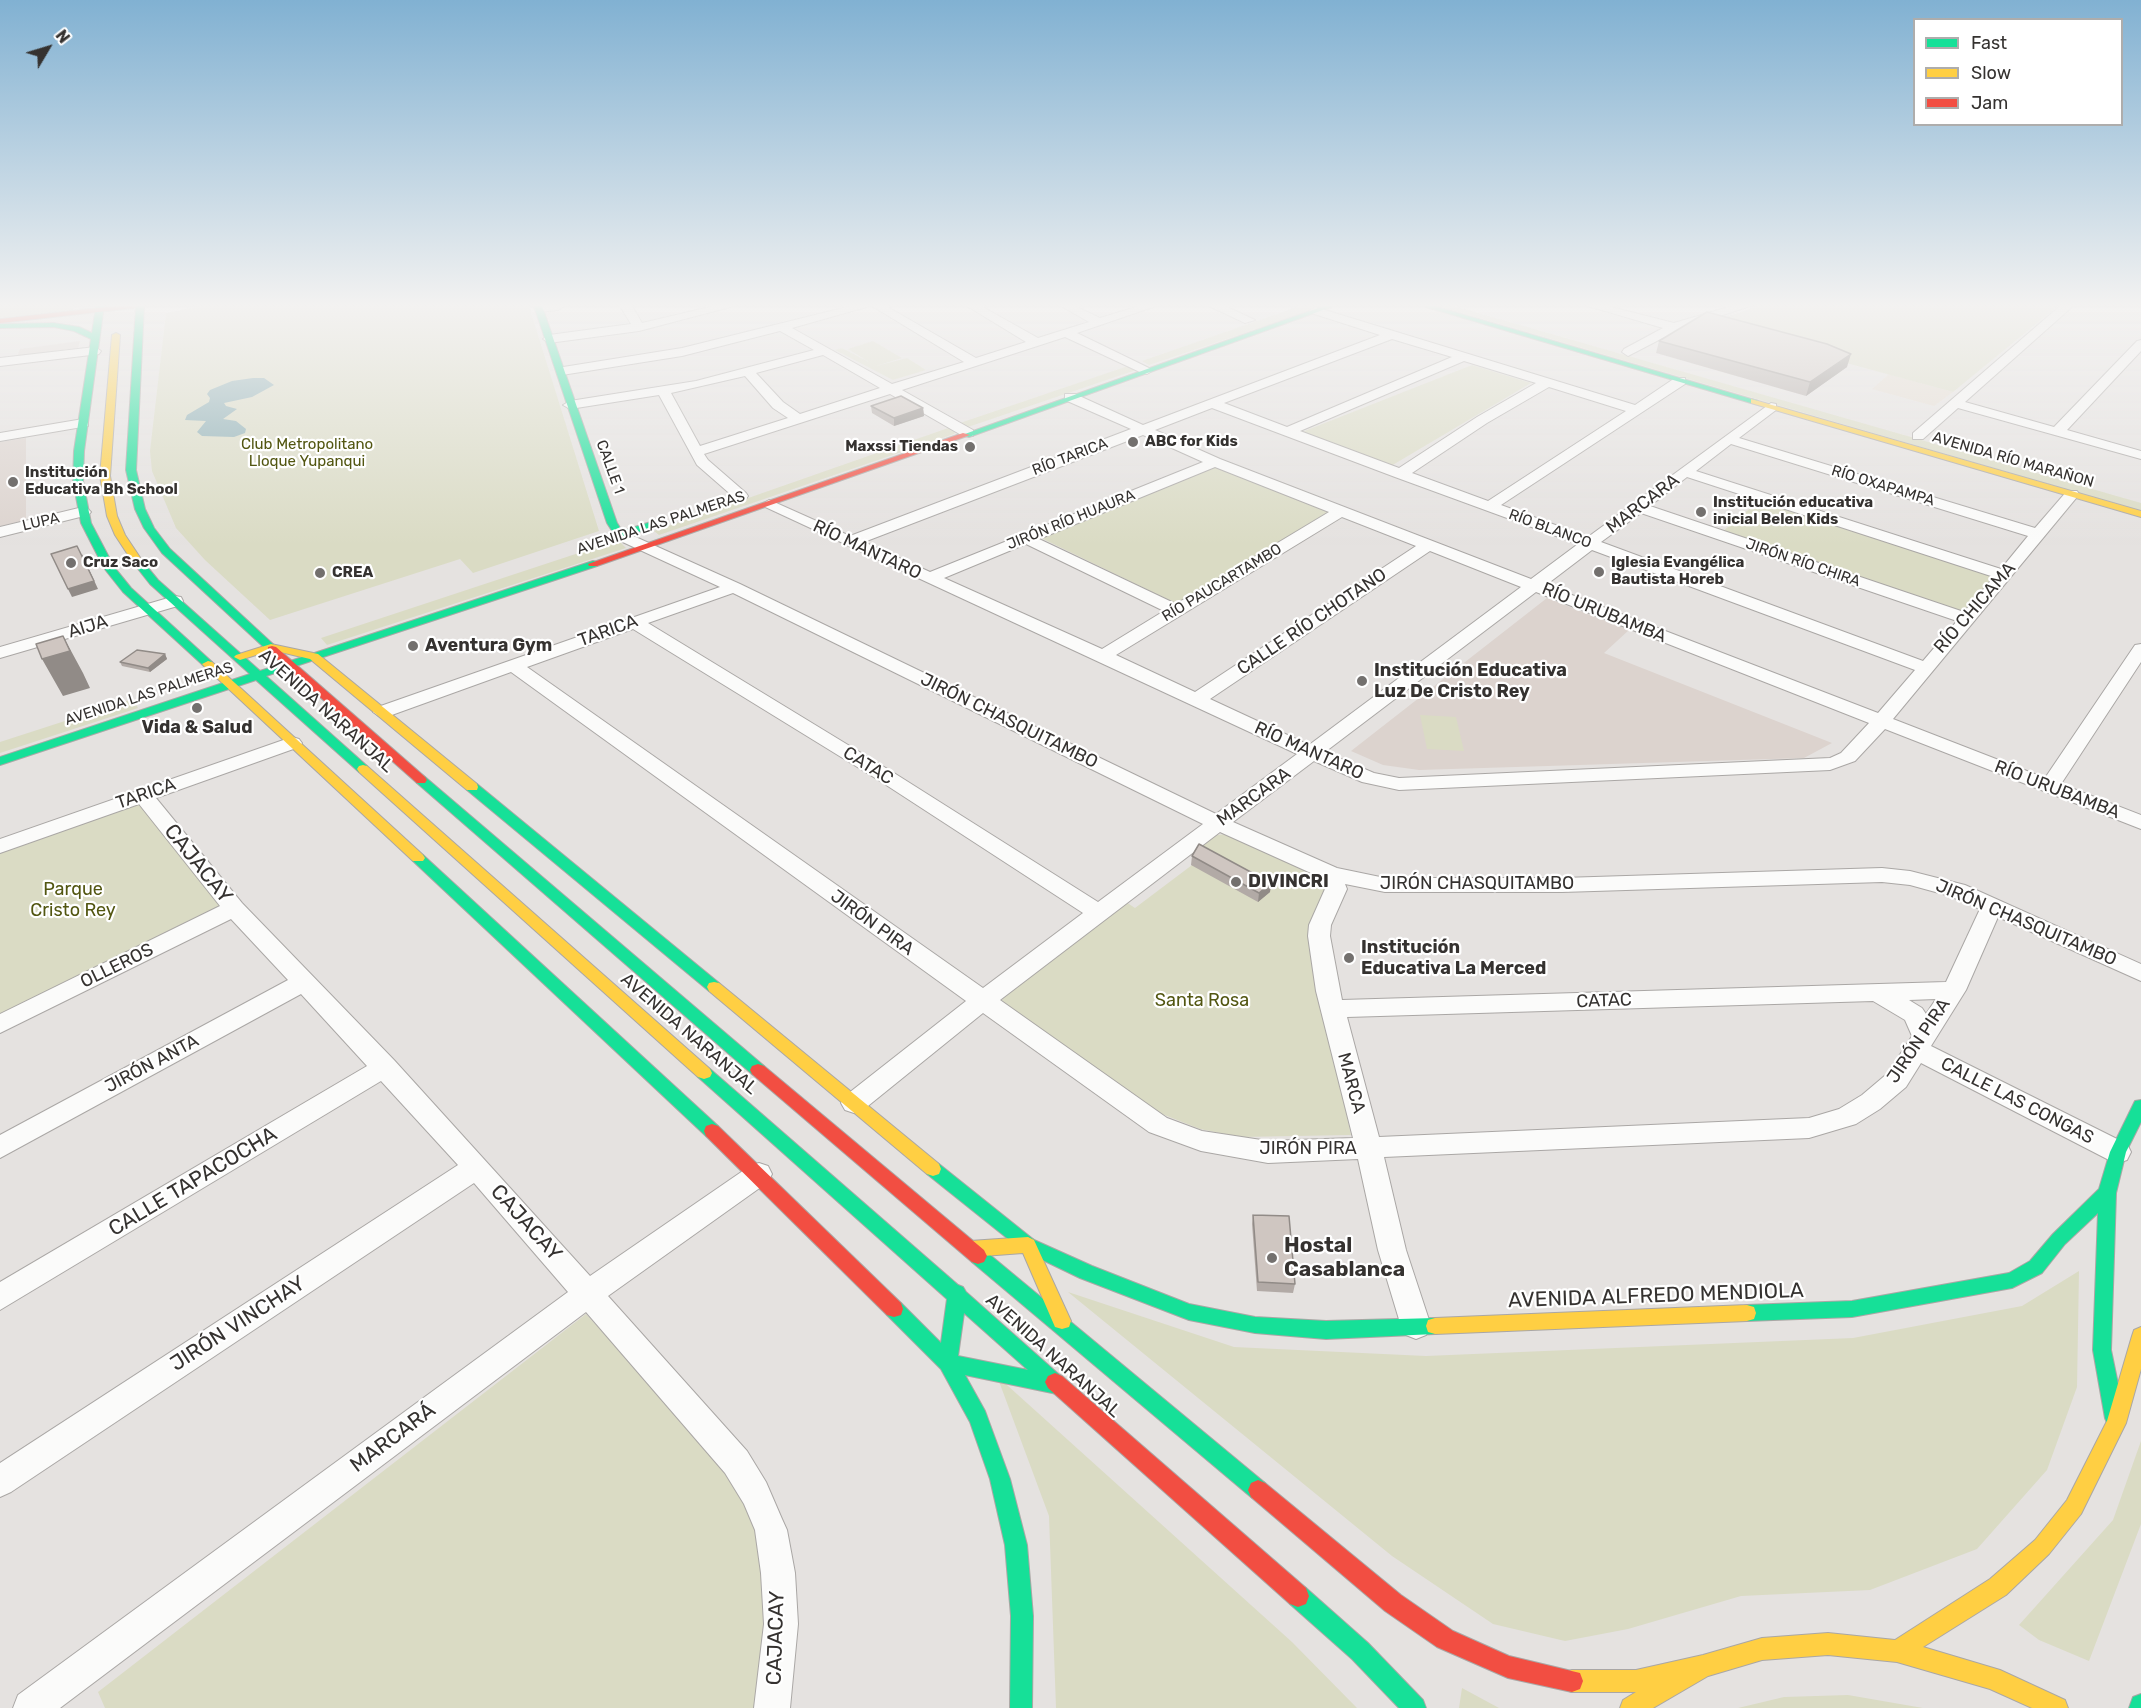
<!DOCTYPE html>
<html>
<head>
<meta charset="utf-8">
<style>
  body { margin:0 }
  #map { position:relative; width:2141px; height:1708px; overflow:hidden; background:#e5e2e0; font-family:Rubik,sans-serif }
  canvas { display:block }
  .legend { position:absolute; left:1913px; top:18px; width:210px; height:108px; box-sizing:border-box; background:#fff; border:2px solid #aeadac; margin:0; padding:8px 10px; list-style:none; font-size:18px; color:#353230 }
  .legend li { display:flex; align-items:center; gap:12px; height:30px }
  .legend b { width:30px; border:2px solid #aeadac }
  .north { position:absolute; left:18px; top:18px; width:60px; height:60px; -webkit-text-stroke:4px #fff; paint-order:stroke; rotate:52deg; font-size:16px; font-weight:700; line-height:24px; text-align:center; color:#353230 }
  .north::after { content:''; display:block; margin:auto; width:21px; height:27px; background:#353230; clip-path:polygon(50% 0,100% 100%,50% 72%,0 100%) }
</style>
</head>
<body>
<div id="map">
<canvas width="2141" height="1708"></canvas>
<ul class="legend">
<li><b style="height:8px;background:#16e098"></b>Fast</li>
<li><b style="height:8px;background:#ffcf43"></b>Slow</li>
<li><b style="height:8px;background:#f24e42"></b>Jam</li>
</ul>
<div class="north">N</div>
</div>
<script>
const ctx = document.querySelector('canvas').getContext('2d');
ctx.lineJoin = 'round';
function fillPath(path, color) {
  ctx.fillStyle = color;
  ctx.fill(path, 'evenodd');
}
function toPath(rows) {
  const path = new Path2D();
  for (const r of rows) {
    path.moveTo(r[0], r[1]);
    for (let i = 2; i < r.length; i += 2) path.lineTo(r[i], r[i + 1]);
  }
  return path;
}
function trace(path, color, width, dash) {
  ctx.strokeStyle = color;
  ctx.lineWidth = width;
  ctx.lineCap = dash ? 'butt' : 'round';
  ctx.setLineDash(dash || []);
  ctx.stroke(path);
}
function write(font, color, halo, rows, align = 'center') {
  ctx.font = font + ' Rubik,sans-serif';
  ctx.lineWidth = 4.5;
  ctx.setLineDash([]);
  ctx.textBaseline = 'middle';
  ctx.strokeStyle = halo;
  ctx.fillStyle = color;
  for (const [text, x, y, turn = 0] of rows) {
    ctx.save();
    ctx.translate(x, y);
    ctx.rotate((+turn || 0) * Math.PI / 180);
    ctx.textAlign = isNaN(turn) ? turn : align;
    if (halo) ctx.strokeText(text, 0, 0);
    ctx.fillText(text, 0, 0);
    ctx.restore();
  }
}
fillPath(toPath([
  [80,341,78,348,17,356,20,349],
  [26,438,26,522,0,528,0,442],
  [1547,598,1629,630,1604,653,1832,743,1804,758,1419,770,1383,765,1351,751]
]), '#dcd3ce');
fillPath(toPath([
  [1889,374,1953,392,1934,406,1872,389]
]), '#e5dcd1');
fillPath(toPath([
  [0,306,74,306,73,310,0,318],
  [203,306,529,306,599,531,473,573,460,559,270,620,205,560,176,528,152,471,150,451,166,313],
  [1300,306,1325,306,1149,365,1142,361],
  [1438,306,1454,306,2141,503,2141,511],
  [1760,306,2058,306,1953,392,1703,324],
  [873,341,902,358,876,366,907,358,926,370,893,380,835,350,842,348,869,362,848,349],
  [1472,365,1531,383,1391,466,1302,432],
  [1128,366,1136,370,968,427,960,423],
  [951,427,957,430,954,434,659,535,654,531],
  [1216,465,1333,513,1179,605,1039,537],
  [1760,500,1994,576,1962,614,1722,532],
  [618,540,626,548,327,645,321,638],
  [133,699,138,708,0,753,0,742],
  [1420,715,1456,717,1464,751,1427,749],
  [140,802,225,903,0,1014,0,852],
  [1229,834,1318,873,1327,882,1316,979,1351,1135,1240,1137,1200,1129,1162,1114,1002,1002,1003,996,1126,902,1135,908,1208,853,1199,847,1216,835],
  [2079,1271,2077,1387,2047,1470,1977,1549,1870,1590,1741,1596,1628,1629,1565,1641,1493,1624,1392,1556,1068,1292,1234,1347,1426,1356,1853,1338,2022,1306],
  [586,1314,713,1453,735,1484,756,1527,767,1629,757,1708,105,1708,98,1692],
  [997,1376,1292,1642,1357,1708,1056,1708,1049,1516],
  [2141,1441,2141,1524,2089,1661,2039,1640,2019,1625,2113,1520],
  [1462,1688,1499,1708,1459,1708],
  [1848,1695,1923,1708,1738,1708,1784,1697]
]), '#dadbc4');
fillPath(toPath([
  [253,378,264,378,274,385,252,397,224,403,226,406,237,409,223,419,236,421,246,429,245,433,234,437,202,436,197,432,206,421,185,420,187,415,209,402,210,398,207,394,210,390,232,381]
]), '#88acb2');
const street = toPath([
  [535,306,564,306,558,310,539,312,535,310,535,306],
  [620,306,632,306,642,323,714,306,734,306,639,331,549,343,543,339,549,335,631,324,620,306],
  [851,306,870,306,792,328,892,384,964,362,872,306,886,306,976,358,1026,342,967,306,981,306,1038,338,1089,322,1061,306,1075,306,1100,318,1139,306,1156,306,1077,333,1153,370,1147,374,1142,373,1065,337,902,390,973,430,973,436,963,436,890,394,704,454,708,460,746,493,748,496,746,499,741,500,736,499,697,465,659,395,570,409,563,405,570,401,696,381,814,350,780,331,682,356,562,375,557,374,557,368,682,348,851,306],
  [823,355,880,388,800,414,783,402,756,373,823,355],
  [745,376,773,408,788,418,700,446,671,393,745,376],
  [1209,306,1225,306,1255,320,1245,323,1209,306],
  [1588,306,1607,306,1674,323,1732,306,1750,306,1678,330,1628,356,1622,352,1624,349,1663,328,1588,306],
  [2060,306,2073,306,1965,402,2054,427,2137,341,2141,340,2141,351,2067,430,2141,451,2141,459,1958,408,1923,439,1913,439,1913,433,2060,306],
  [1315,307,1635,405,1675,378,1685,378,1685,384,1501,505,1588,537,1771,403,1776,404,1776,410,1739,438,2035,528,2067,491,2077,491,2079,494,2077,497,1893,719,2045,778,2135,645,2141,644,2141,662,2061,784,2141,815,2141,829,1885,729,1855,761,1830,770,1399,790,1362,782,1314,761,1233,822,1337,868,1385,878,1562,878,1882,868,1910,871,1965,885,2141,964,2141,981,1998,917,1966,990,1931,1046,2127,1144,2131,1152,2127,1160,2118,1163,2109,1160,1921,1063,1906,1087,1880,1109,1856,1124,1809,1138,1384,1157,1406,1250,1431,1326,1426,1335,1416,1339,1406,1335,1401,1326,1378,1250,1358,1159,1268,1163,1201,1151,1149,1132,983,1013,863,1110,854,1113,845,1110,841,1103,845,1096,966,1001,511,672,389,716,382,718,373,712,375,708,720,587,614,538,612,535,620,530,740,584,1216,814,1297,754,761,505,769,500,774,502,850,536,1131,429,1065,400,1065,394,1075,394,1143,425,1380,335,1311,313,1309,311,1315,307],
  [1392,339,1452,357,1287,427,1224,403,1392,339],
  [1464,361,1536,383,1477,417,1399,468,1300,431,1464,361],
  [1549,387,1626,411,1488,501,1412,473,1487,423,1549,387],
  [1212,408,1395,477,1578,544,1531,579,1220,459,1155,430,1212,408],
  [1143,435,1203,462,930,572,864,542,1143,435],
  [1731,444,2028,536,2001,569,1696,471,1731,444],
  [1215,467,1329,512,1176,604,1039,539,1215,467],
  [1687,477,1994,577,1964,612,1650,506,1687,477],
  [1641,513,1957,621,1923,661,1601,542,1641,513],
  [1342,517,1416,546,1195,692,1116,655,1342,517],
  [1026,544,1164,611,1102,649,944,578,1026,544],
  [1592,550,1915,670,1878,713,1546,585,1592,550],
  [1430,551,1521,587,1309,745,1210,699,1430,551],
  [1536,592,1869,723,1841,753,1830,758,1399,778,1374,773,1325,752,1536,592],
  [733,593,1203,824,1098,902,894,773,648,623,733,593],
  [633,629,880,781,1083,913,983,988,527,667,633,629],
  [1220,832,1322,878,1325,889,1309,925,1308,936,1316,991,1353,1138,1268,1141,1202,1131,1167,1118,1000,1000,1220,832],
  [1882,882,1910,885,1950,896,1980,909,1946,982,1342,1000,1330,936,1331,925,1347,889,1345,884,1385,892,1562,892,1882,882],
  [1936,999,1926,1014,1922,1008,1909,1000,1936,999],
  [1873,1001,1905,1020,1912,1036,1888,1073,1862,1095,1839,1109,1809,1118,1379,1137,1347,1017,1873,1001],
  [95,347,101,351,99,354,0,366,0,358,95,347],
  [83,419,88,420,88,426,0,441,0,433,83,419],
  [83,507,88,509,91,512,88,515,0,537,0,527,83,507],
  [175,596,181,597,183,601,181,605,0,658,0,647,175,596],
  [292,737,299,739,302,743,299,747,156,798,242,903,394,1060,590,1276,750,1166,759,1163,768,1166,772,1174,768,1182,608,1296,747,1451,766,1482,782,1519,787,1530,795,1573,798,1624,790,1708,754,1708,764,1624,761,1573,755,1530,744,1504,725,1473,586,1312,60,1708,13,1708,18,1695,568,1292,474,1183,11,1492,0,1497,0,1463,458,1165,381,1081,0,1310,0,1282,367,1066,301,994,0,1158,0,1135,288,980,231,919,0,1033,0,1014,220,906,139,804,0,853,0,839,292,737]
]);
const fast = toPath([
  [96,306,104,306,84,451,83,481,91,523,114,567,131,588,212,662,212,666,204,666,123,592,104,568,81,523,73,481,74,451,91,339,74,331,54,327,0,328,0,324,54,323,79,327,92,333,96,306],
  [136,306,144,306,136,470,145,509,154,528,170,549,276,647,276,651,268,651,162,553,144,528,135,509,126,470,136,306],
  [534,306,542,306,617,523,622,531,657,520,662,523,660,525,620,538,616,537,607,523,534,306],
  [1324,306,1334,306,969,437,962,435,1324,306],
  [1423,306,1434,306,1758,401,1751,403,1423,306],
  [593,561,597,562,597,566,266,676,367,766,369,769,367,772,359,772,256,680,0,765,0,757,250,674,150,584,135,565,136,563,144,563,158,580,260,671,593,561],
  [421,776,425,777,764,1066,766,1070,764,1074,758,1076,752,1074,417,783,415,780,417,777,421,776],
  [472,783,477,784,719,983,721,987,719,991,709,991,467,790,466,787,467,784,472,783],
  [418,854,423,855,718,1126,720,1131,718,1136,712,1138,706,1136,413,861,411,858,418,854],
  [704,1067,710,1069,958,1285,963,1287,966,1292,1064,1379,1067,1385,1064,1391,1057,1394,965,1375,985,1411,1010,1479,1027,1545,1033,1616,1032,1708,1010,1708,1011,1616,1005,1545,990,1479,970,1422,941,1369,887,1315,885,1309,887,1303,894,1301,901,1303,941,1343,947,1299,698,1077,696,1073,698,1069,704,1067],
  [964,1313,1028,1370,958,1356,964,1313],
  [2141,1100,2141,1122,2126,1152,2116,1193,2111,1350,2125,1418,2122,1425,2115,1427,2108,1425,2105,1418,2093,1350,2098,1213,2065,1244,2042,1273,2012,1288,1852,1317,1747,1321,1740,1319,1738,1313,1740,1307,1747,1305,1852,1301,2009,1273,2030,1261,2053,1234,2099,1189,2110,1152,2135,1101,2141,1100],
  [933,1162,939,1164,1034,1240,1092,1266,1189,1304,1255,1317,1326,1321,1435,1318,1442,1320,1444,1326,1442,1332,1435,1334,1326,1339,1255,1333,1189,1320,1080,1278,1022,1250,927,1174,925,1169,927,1164,933,1162],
  [978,1248,984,1250,1265,1483,1268,1490,1265,1497,1258,1500,1251,1497,972,1262,969,1256,972,1250,978,1248],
  [1298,1585,1306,1588,1368,1643,1423,1700,1426,1708,1399,1708,1352,1659,1290,1604,1287,1596,1290,1588,1298,1585],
  [2141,1694,2141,1708,2129,1708,2133,1697,2141,1694]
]);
const slow = toPath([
  [116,333,120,335,110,476,117,516,125,535,145,565,140,568,136,567,115,535,107,516,100,476,112,335,116,333],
  [1751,399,2141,511,2141,517,1751,403,1751,399],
  [271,644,318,654,477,784,478,787,477,790,467,790,310,659,272,650,240,660,234,657,236,655,271,644],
  [208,661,212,662,423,855,425,858,423,861,413,861,204,666,202,664,208,661],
  [363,765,367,766,710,1069,712,1073,710,1077,704,1079,698,1077,359,772,357,769,359,766,363,765],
  [714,982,719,983,939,1164,941,1169,939,1174,933,1176,927,1174,709,991,707,987,709,983,714,982],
  [1028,1237,1034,1240,1071,1321,1069,1327,1062,1329,1055,1327,1023,1253,970,1257,964,1254,961,1249,964,1244,970,1241,1028,1237],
  [1747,1305,1754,1307,1756,1313,1754,1319,1747,1321,1435,1334,1428,1332,1426,1326,1428,1320,1435,1318,1747,1305],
  [2141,1327,2141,1369,2126,1423,2081,1514,2049,1554,2006,1595,1923,1647,2000,1670,2065,1700,2068,1708,2032,1708,1990,1689,1897,1662,1828,1655,1762,1660,1708,1676,1653,1708,1620,1708,1623,1700,1636,1692,1572,1692,1564,1689,1561,1681,1564,1673,1572,1670,1636,1670,1703,1655,1762,1638,1828,1633,1895,1640,1990,1579,2035,1540,2067,1500,2107,1421,2132,1336,2134,1330,2141,1327]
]);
const jam = toPath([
  [115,306,137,306,133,308,0,323,0,319,115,306],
  [963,433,970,435,597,566,589,566,588,564,963,433],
  [272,646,276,647,425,777,427,780,425,783,417,783,268,651,268,647,272,646],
  [758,1064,764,1066,984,1250,987,1256,984,1262,978,1264,972,1262,752,1074,750,1070,752,1066,758,1064],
  [712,1124,718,1126,901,1303,903,1309,901,1315,894,1317,887,1315,706,1136,704,1131,706,1126,712,1124],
  [1055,1373,1062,1376,1306,1588,1309,1596,1306,1604,1298,1607,1290,1604,1048,1388,1045,1382,1048,1376,1055,1373],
  [1258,1480,1265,1483,1401,1595,1453,1631,1509,1656,1580,1673,1583,1681,1580,1689,1572,1692,1508,1678,1437,1647,1385,1611,1251,1497,1248,1490,1251,1483,1258,1480]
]);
trace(street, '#aaa7a5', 2);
trace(fast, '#aaa7a5', 2);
trace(slow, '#aaa7a5', 2);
trace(jam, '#aaa7a5', 2);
fillPath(street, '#fbfbfa');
fillPath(fast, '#16e098');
fillPath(slow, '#ffcf43');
fillPath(jam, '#f24e42');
fillPath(toPath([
  [1659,341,1847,367,1806,396,1656,353],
  [871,406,923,408,924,416,894,426,872,413],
  [165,654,167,659,150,672,122,666,120,662],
  [1192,856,1271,883,1270,892,1258,902,1191,865],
  [1253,1215,1295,1284,1293,1293,1257,1291,1252,1224]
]), '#b2aaa6');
fillPath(toPath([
  [1851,354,1847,367,1806,396,1810,382],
  [923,408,924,416,894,426,894,418],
  [82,554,98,589,72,597,68,589],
  [63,636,83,673,90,688,63,696,42,659],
  [165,654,167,659,150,672,148,668],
  [1271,883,1270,892,1258,902,1259,893]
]), '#918b87');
const building = toPath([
  [1707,312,1827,344,1851,354,1810,382,1659,341,1707,312],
  [901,396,923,408,894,418,871,406,901,396],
  [77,546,94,581,68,589,51,554,77,546],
  [63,636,70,651,42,659,36,644,63,636],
  [137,650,165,654,148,668,120,662,137,650],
  [1199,844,1271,883,1259,893,1192,856,1199,844],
  [1253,1215,1289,1216,1295,1284,1258,1282,1253,1215]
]);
fillPath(building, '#cfc6c1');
trace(building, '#918b87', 1.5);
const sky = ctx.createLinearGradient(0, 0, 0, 545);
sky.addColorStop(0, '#81b1d2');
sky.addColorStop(0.56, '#f3f2f1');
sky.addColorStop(1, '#f3f2f100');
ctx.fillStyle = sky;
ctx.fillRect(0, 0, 2141, 545);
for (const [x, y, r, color] of [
  [1133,442,6,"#73706e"],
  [970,447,6,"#73706e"],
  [13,482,6,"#73706e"],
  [1701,512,6,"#73706e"],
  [71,563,6,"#73706e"],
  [1599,572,6,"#73706e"],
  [320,573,6,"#73706e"],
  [413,646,6,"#73706e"],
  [1362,681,6,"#73706e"],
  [197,708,6,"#73706e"],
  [1236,882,6,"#73706e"],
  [1349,958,6,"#73706e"],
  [1272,1258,6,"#73706e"]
]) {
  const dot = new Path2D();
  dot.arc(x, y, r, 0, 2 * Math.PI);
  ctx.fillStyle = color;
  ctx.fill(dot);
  trace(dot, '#fff', 2);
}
write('bold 15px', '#353230', '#fff', [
  ["ABC for Kids",1145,442],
  ["Maxssi Tiendas",958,447,"right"],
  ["Institución",25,473],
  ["Educativa Bh School",25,490],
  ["Institución educativa",1713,503],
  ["inicial Belen Kids",1713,520],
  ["Cruz Saco",83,563],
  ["Iglesia Evangélica",1611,563],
  ["Bautista Horeb",1611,580],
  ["CREA",332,573]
], 'left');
write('15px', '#525611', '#fff', [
  ["Club Metropolitano",307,445],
  ["Lloque Yupanqui",307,462]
]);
write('15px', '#353230', '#fff', [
  ["RÍO TARICA",1070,457,-21],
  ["AVENIDA RÍO MARAÑON",2013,460,16],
  ["CALLE 1",610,467,70],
  ["RÍO OXAPAMPA",1883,486,17],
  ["JIRÓN RÍO HUAURA",1071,520,-22],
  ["LUPA",41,522,-13],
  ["AVENIDA LAS PALMERAS",661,523,-18],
  ["RÍO BLANCO",1550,529,20],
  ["JIRÓN RÍO CHIRA",1803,563,19],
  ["RÍO PAUCARTAMBO",1222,583,-31],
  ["AVENIDA LAS PALMERAS",149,694,-18]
]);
write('18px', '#353230', '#fff', [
  ["MARCARA",1643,504,-37],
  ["RÍO MANTARO",867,550,25],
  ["RÍO CHICAMA",1975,608,-49],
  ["RÍO URUBAMBA",1604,613,22],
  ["CALLE RÍO CHOTANO",1312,622,-34],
  ["AIJA",88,627,-17],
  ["TARICA",608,631,-20],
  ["AVENIDA NARANJAL",326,711,42],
  ["JIRÓN CHASQUITAMBO",1009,721,26],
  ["RÍO MANTARO",1309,751,24],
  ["CATAC",868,766,32],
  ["RÍO URUBAMBA",2057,790,21],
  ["TARICA",146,794,-19],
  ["MARCARA",1254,797,-36],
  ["JIRÓN CHASQUITAMBO",1477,884],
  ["JIRÓN PIRA",872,923,36],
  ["JIRÓN CHASQUITAMBO",2026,923,23],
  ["OLLEROS",117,966,-26],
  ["CATAC",1604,1001,-2],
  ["AVENIDA NARANJAL",689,1034,41],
  ["JIRÓN PIRA",1919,1041,-56],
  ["JIRÓN ANTA",152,1064,-28],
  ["MARCA",1351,1083,75],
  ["CALLE LAS CONGAS",2017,1101,27],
  ["JIRÓN PIRA",1308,1149],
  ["AVENIDA NARANJAL",1053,1356,42]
]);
write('bold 18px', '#353230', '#fff', [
  ["Aventura Gym",425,646],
  ["Institución Educativa",1374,671],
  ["Luz De Cristo Rey",1374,692],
  ["Vida & Salud",197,728,"center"],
  ["DIVINCRI",1248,882],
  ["Institución",1361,948],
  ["Educativa La Merced",1361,969]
], 'left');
write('18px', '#525611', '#fff', [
  ["Parque",73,890],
  ["Cristo Rey",73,911],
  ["Santa Rosa",1202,1001]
]);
write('21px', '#353230', '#fff', [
  ["CAJACAY",198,864,51],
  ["CALLE TAPACOCHA",193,1182,-31],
  ["CAJACAY",526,1223,48],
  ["AVENIDA ALFREDO MENDIOLA",1656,1296,-2],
  ["JIRÓN VINCHAY",238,1324,-33],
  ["MARCARÁ",393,1438,-37],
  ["CAJACAY",776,1638,-88]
]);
write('bold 21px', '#353230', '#fff', [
  ["Hostal",1284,1246],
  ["Casablanca",1284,1270]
], 'left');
</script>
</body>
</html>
